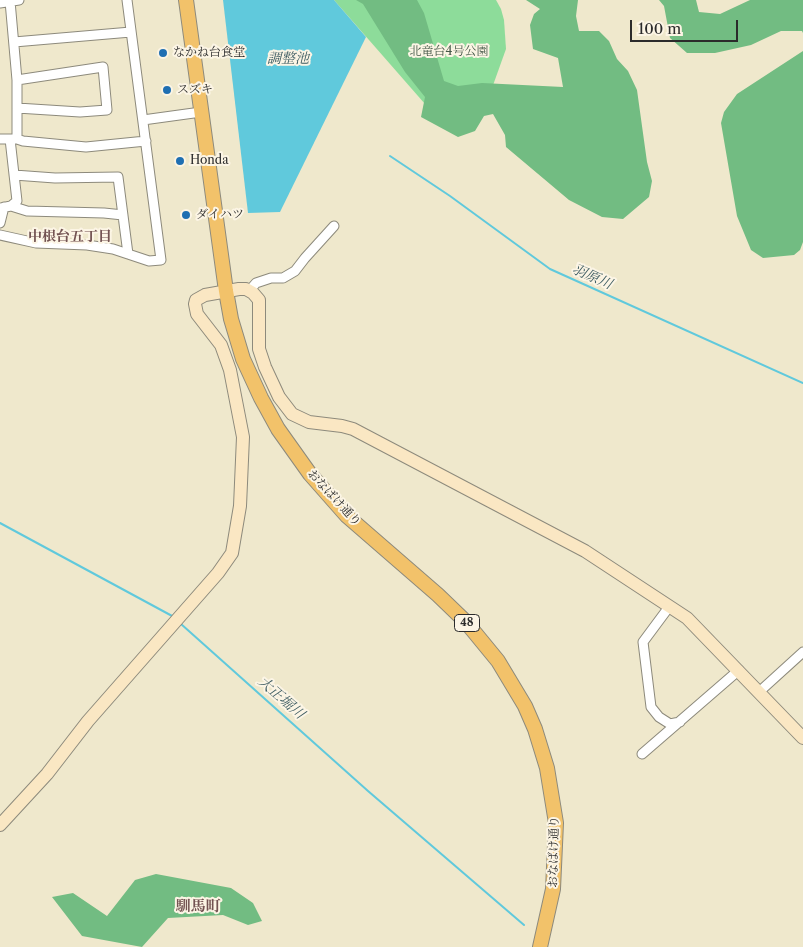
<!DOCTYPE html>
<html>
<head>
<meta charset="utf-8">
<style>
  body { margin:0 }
  #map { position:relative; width:803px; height:947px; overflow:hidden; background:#efe8cc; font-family:"Libre Caslon Text",serif }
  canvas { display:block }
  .scale { position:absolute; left:630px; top:20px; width:108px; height:22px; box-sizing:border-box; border:2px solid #2b2b2b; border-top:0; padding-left:6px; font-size:15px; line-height:18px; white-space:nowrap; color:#2b2b2b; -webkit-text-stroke:4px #fcf5e5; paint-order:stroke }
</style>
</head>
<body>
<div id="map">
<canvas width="803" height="947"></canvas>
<div class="scale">100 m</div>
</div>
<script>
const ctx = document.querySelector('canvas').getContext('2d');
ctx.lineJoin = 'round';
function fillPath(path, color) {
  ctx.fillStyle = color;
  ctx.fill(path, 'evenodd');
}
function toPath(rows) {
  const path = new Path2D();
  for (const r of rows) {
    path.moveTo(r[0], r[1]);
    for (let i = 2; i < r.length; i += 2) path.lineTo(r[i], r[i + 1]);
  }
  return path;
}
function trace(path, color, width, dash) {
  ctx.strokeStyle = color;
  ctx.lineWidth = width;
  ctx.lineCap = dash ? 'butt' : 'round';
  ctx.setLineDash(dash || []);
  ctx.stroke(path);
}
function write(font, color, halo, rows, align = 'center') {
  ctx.font = font + ' "Libre Caslon Text","Noto Serif JP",serif';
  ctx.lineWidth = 4;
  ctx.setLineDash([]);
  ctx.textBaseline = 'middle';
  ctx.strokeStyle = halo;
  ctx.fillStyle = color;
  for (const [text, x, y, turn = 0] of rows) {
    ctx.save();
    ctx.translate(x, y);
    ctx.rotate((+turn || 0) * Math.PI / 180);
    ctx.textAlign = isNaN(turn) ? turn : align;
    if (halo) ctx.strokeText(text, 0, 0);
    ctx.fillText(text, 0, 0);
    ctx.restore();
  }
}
fillPath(toPath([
  [334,0,496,0,501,9,504,20,506,49,487,102,425,104]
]), '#8ddc9a');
fillPath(toPath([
  [356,0,417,0,424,13,444,81,458,86,482,83,563,87,558,58,533,49,530,25,534,14,540,9,526,0,578,0,576,16,579,31,599,31,609,41,617,59,628,71,637,90,647,162,652,181,649,197,623,219,602,217,569,200,506,147,505,135,493,114,484,116,475,131,458,137,421,117,425,97,405,72,363,4],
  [659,0,696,0,699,12,720,14,750,0,803,0,803,33,802,31,781,31,751,45,715,53,687,53,670,38,664,6],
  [803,51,803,242,800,250,794,255,763,258,751,250,737,216,721,123,724,112,737,94],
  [156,874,231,888,253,903,262,921,248,925,223,915,168,918,142,947,82,936,52,897,73,893,107,916,135,880]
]), '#72bc82');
fillPath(toPath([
  [223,0,334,0,366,37,280,212,248,213]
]), '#60c9dc');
trace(toPath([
  [390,156,450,196,550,269,803,383],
  [0,523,174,617],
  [181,624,368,791,524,925]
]), '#60c9dc', 2);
const street = toPath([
  [10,1,17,80,17,139],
  [0,3,19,0],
  [14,42,131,32],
  [17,108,80,112,107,110,103,67,17,80],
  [143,120,201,112],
  [0,139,17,139,23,141,86,147,146,141],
  [14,175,55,178,118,177,128,254],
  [11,206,27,211,104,213,123,215],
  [0,208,11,206,17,201,10,139],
  [0,223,4,207],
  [0,235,36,243,87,245,113,249,149,261,161,260,127,0],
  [249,291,256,283,271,278,283,278,295,271,305,258,334,226],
  [669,607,643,642,651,707,659,717,670,724,680,722],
  [759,692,803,652],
  [642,754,739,670]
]);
const secondary = toPath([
  [0,825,47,774,88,721,218,573,232,553,240,506,243,437,230,370,221,345,197,314,195,304,196,300,205,295,239,289,246,289,253,293,259,300,259,349,265,367,279,397,292,414,309,422,342,426,353,429,585,551,687,618,803,738]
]);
const primary = toPath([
  [186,0,226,291,231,319,243,359,261,398,278,429,310,474,347,516,438,595,466,622,498,661,525,706,535,729,547,768,556,823,553,889,540,947]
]);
trace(street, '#8d8a7c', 11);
trace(secondary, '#8d8a7c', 14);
trace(primary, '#8d8a7c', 16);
trace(street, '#fff', 9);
trace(secondary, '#fae7c3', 12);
trace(primary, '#f2c26a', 14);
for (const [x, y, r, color] of [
  [163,53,5,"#1f6fb2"],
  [167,90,5,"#1f6fb2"],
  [180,161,5,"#1f6fb2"],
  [186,215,5,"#1f6fb2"]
]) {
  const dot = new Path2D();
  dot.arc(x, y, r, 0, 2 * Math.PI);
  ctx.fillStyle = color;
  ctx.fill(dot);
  trace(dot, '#fcf5e5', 2);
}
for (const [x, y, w] of [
  [467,623,25]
]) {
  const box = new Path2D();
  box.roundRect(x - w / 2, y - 8.5, w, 17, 4);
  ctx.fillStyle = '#fcf5e5';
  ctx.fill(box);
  trace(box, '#2b2b2b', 1);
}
write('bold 11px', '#2b2b2b', null, [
  ["48",467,623]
]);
write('12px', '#445747', '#fcf5e5', [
  ["北竜台4号公園",449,52]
]);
write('12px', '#2b2b2b', '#fcf5e5', [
  ["なかね台食堂",173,53],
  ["スズキ",177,90],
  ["Honda",190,161],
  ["ダイハツ",196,215]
], 'left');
write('12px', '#2b2b2b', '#fcf5e5', [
  ["おなばけ通り",334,498,47],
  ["おなばけ通り",554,852,-89]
]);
write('italic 14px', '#3b5a60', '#fcf5e5', [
  ["調整池",288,59],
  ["羽原川",592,277,24],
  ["大正堀川",281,698,41]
]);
write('bold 14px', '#735352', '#fcf5e5', [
  ["中根台五丁目",70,237]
]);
write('bold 15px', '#735352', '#fcf5e5', [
  ["馴馬町",198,907]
]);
</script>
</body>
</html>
